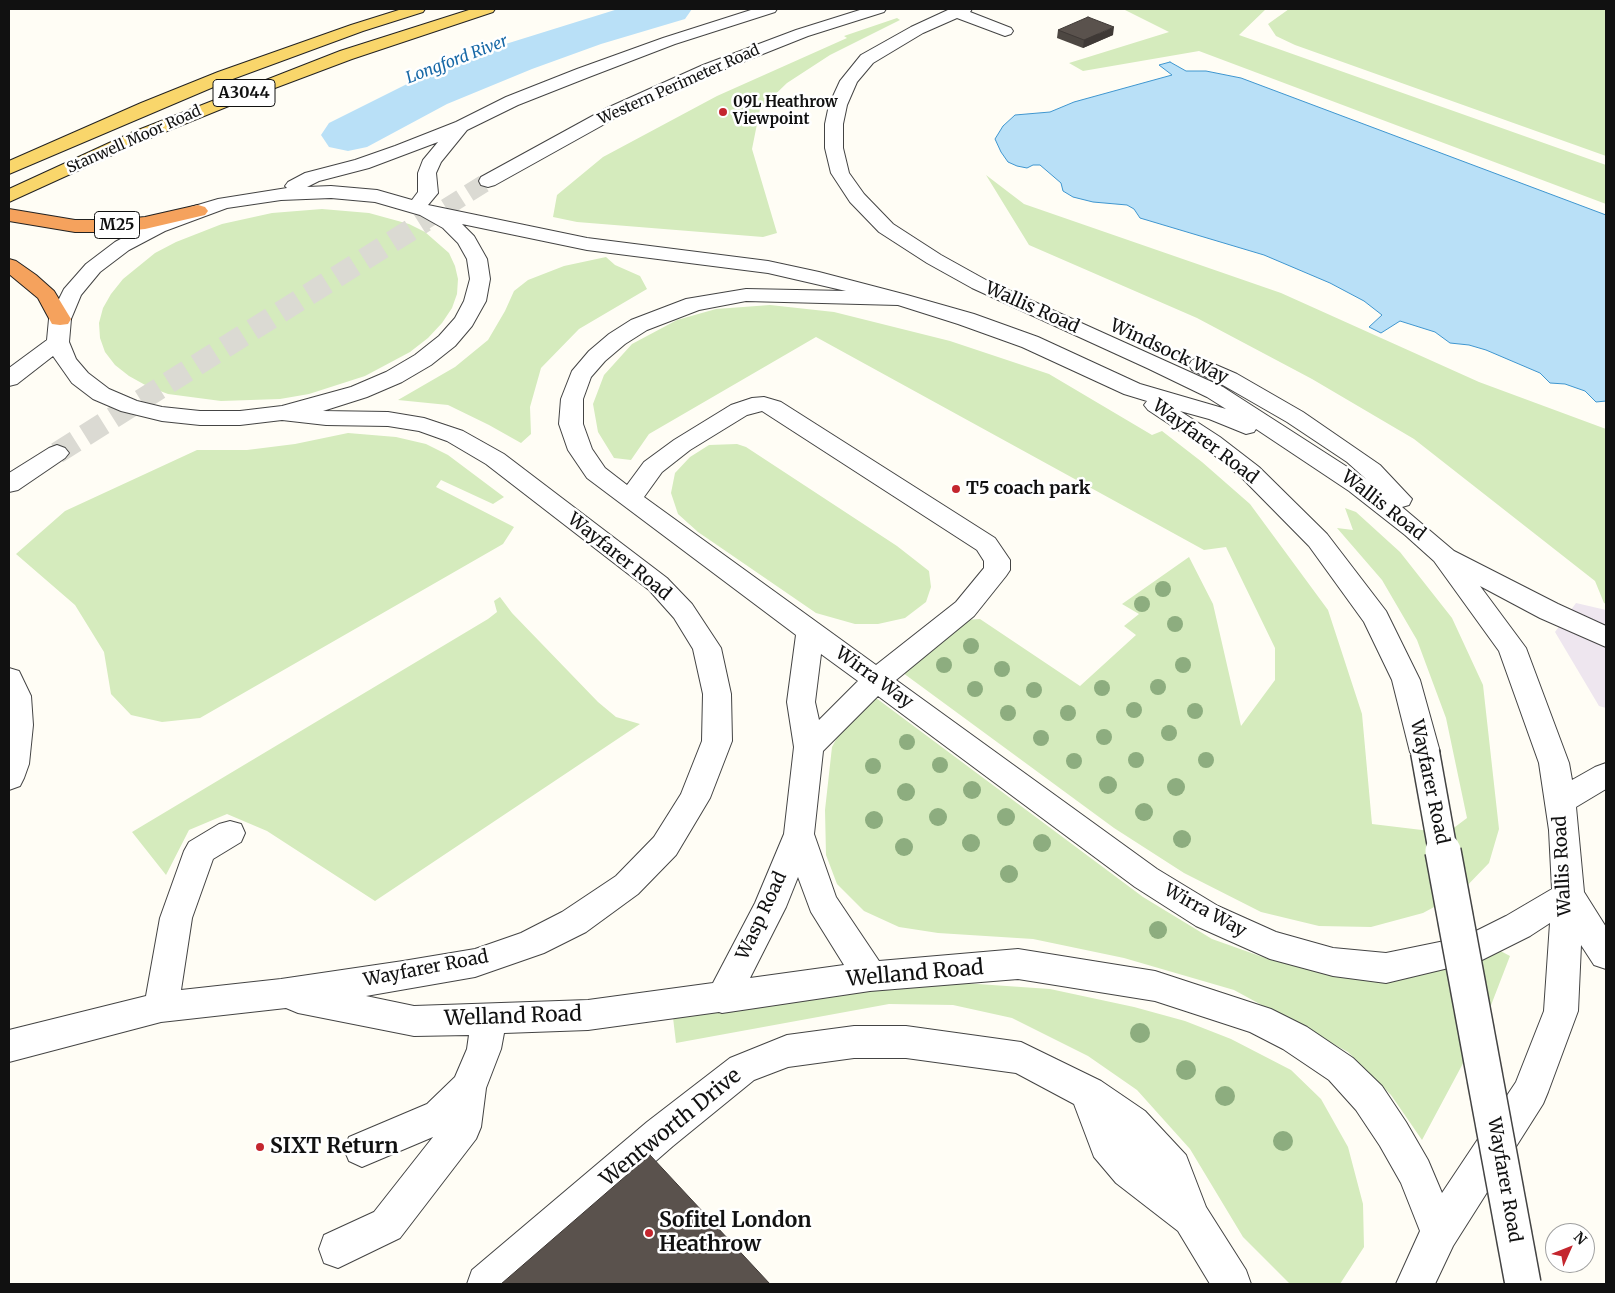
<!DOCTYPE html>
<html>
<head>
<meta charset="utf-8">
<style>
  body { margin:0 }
  #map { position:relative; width:1615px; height:1293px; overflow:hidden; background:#fffdf5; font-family:Merriweather,serif }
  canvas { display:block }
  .frame { position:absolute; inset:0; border:10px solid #111; pointer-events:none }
  .north { position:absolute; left:1545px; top:1223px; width:50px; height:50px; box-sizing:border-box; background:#fff; border:1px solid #a0a0a0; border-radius:50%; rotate:46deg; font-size:14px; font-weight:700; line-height:20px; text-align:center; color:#111 }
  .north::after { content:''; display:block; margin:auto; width:18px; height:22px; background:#c4262e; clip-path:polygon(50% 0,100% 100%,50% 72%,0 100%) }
</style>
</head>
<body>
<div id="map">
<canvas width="1615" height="1293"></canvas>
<div class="frame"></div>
<div class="north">N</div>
</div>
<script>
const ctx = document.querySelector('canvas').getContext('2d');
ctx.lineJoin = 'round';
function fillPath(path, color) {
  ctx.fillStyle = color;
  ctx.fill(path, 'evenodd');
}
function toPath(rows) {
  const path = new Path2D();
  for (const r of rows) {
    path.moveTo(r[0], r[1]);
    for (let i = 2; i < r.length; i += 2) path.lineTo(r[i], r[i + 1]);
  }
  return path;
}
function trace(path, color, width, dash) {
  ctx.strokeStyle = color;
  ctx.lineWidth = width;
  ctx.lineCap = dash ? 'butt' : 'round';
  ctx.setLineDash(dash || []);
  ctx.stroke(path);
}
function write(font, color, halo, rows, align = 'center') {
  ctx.font = font + ' Merriweather,serif';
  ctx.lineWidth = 5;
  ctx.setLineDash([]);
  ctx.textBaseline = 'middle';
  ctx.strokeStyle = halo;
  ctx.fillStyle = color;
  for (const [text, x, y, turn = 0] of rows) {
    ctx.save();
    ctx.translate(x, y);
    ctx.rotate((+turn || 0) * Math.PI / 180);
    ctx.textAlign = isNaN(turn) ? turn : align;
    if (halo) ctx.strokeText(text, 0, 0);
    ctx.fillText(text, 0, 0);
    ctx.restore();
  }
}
fillPath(toPath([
  [1576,603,1606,610,1606,708,1599,706,1555,632]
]), '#eee6ef');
fillPath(toPath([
  [1123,9,1266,9,1239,35,1606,165,1606,204,1199,51,1083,71,1069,63,1169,32],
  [1289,9,1606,9,1606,156,1295,45,1276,36,1268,24],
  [897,18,900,20,830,55,787,83,760,109,752,149,777,233,763,237,577,222,553,217,557,195,603,157,717,96,847,38,844,36],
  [986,175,1024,204,1281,293,1479,382,1606,429,1606,604,1604,603,1595,581,1414,439,1312,379,1197,318,1029,245],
  [322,209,369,213,409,224,425,232,449,253,455,266,458,279,457,294,452,308,442,323,428,338,410,352,365,376,309,394,280,399,221,401,168,394,147,386,129,376,115,365,105,352,100,338,99,323,103,308,111,294,123,279,155,253,176,242,222,224,272,213],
  [606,257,615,265,640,276,647,289,579,329,541,368,530,407,531,434,521,443,489,425,448,405,398,400,455,367,488,340,505,311,514,291,528,280,564,266],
  [770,305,834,312,950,341,1049,374,1152,435,1162,431,1202,462,1250,504,1328,610,1362,714,1372,824,1447,833,1467,818,1446,718,1417,640,1382,580,1337,528,1353,530,1345,508,1356,512,1400,552,1452,618,1483,685,1499,829,1489,863,1460,893,1423,913,1371,927,1319,926,1261,912,1184,873,1114,828,899,670,965,620,980,619,1080,686,1136,635,1124,626,1139,614,1122,604,1189,557,1213,604,1241,726,1275,680,1275,648,1226,547,1204,550,816,337,649,434,631,460,614,458,598,432,593,404,604,375,632,344,677,320,716,309],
  [348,433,396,437,426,444,448,455,504,497,493,504,441,480,436,487,514,527,503,544,200,718,162,722,131,715,111,694,104,652,75,605,16,554,65,511,197,450,247,450,295,444],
  [737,444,746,447,897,546,929,571,931,587,926,602,905,618,878,624,855,624,816,613,698,532,678,514,671,493,675,473,690,457,709,445],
  [500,597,512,613,598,702,616,717,640,724,375,901,267,831,227,814,189,830,166,875,132,832,488,619,497,612,494,601],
  [868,692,1143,897,1212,939,1271,960,1350,977,1491,946,1510,956,1483,1026,1422,1140,1391,1095,1348,1052,1234,990,1124,958,1033,939,938,933,899,927,864,911,837,884,826,855,825,810,832,747,852,710],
  [963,983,1050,989,1134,1007,1185,1021,1231,1039,1291,1070,1321,1099,1348,1147,1363,1204,1364,1247,1340,1284,1290,1284,1243,1237,1190,1149,1137,1090,1088,1056,1012,1018,953,1005,889,1004,676,1043,672,1009]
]), '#d5ebbd');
const water = toPath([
  [1170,62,1186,71,1206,71,1241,78,1606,215,1606,401,1596,402,1585,391,1565,384,1550,383,1540,373,1486,350,1469,345,1450,343,1435,332,1400,321,1381,333,1369,327,1382,315,1364,301,1330,283,1264,255,1140,218,1134,209,1127,205,1093,202,1073,197,1063,191,1061,183,1040,165,1033,165,1027,168,1017,166,1008,162,1001,152,995,139,1003,126,1015,115,1050,112,1074,102,1172,75,1159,65,1170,62]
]);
fillPath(water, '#b9e0f7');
trace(water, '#3f96cf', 1);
fillPath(toPath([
  [618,9,692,9,685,19,601,44,532,69,447,104,367,147,348,151,329,147,321,135,329,123,411,82,496,47,618,9]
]), '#b9e0f7');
trace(toPath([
  [423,222,488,181]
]), '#dbdad3', 18, [18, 9]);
trace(toPath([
  [57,453,425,221]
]), '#dbdad3', 22, [22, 11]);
const minor = toPath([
  [754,9,777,9,775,12,675,44,589,77,518,105,467,130,441,162,436,173,438,193,428,205,587,238,768,261,819,272,907,295,974,314,1038,337,1140,384,1226,409,1207,397,1147,368,972,288,927,263,879,232,850,202,831,173,825,148,825,124,829,105,840,81,861,55,911,27,950,9,972,9,970,12,1011,28,1013,31,1011,34,1005,36,957,18,923,33,873,63,857,82,847,105,843,124,843,148,849,173,864,194,893,224,941,255,986,280,1223,387,1366,479,1347,462,1287,422,1221,384,1192,370,1189,365,1192,360,1200,358,1237,374,1303,412,1380,465,1412,499,1409,505,1402,507,1454,551,1558,604,1606,626,1606,647,1540,618,1480,586,1526,648,1569,763,1572,780,1595,767,1606,763,1606,789,1576,807,1584,892,1606,927,1606,969,1594,965,1581,945,1578,1011,1548,1092,1543,1104,1453,1246,1435,1284,1396,1284,1420,1231,1401,1183,1380,1146,1356,1110,1329,1080,1283,1049,1250,1032,1155,1001,1018,979,870,991,722,1013,719,1012,588,1030,504,1033,501,1049,486,1088,481,1127,476,1139,400,1238,338,1268,324,1263,319,1249,324,1235,374,1212,433,1137,362,1167,349,1161,344,1149,349,1137,427,1104,455,1077,467,1049,469,1035,414,1036,298,1013,286,1008,161,1022,9,1062,9,1030,146,996,160,918,184,851,189,842,219,824,230,821,241,824,245,833,241,842,213,859,192,918,181,990,281,979,403,961,475,949,521,933,562,912,616,876,654,837,681,794,702,741,703,694,693,649,674,618,649,590,486,464,447,441,419,431,388,426,326,425,282,420,240,425,200,425,162,421,121,411,93,399,72,383,53,356,17,384,9,386,9,368,47,340,49,319,64,289,86,264,115,242,151,223,191,207,218,199,287,188,285,186,288,182,305,173,355,160,395,146,456,122,506,97,577,69,663,38,754,9],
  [438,142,423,160,418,173,418,192,412,200,377,190,331,186,307,187,319,181,369,168,438,142],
  [331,198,375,202,420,215,443,228,458,243,467,259,470,279,464,301,455,318,439,336,415,355,386,372,351,387,282,406,240,411,200,411,162,407,137,401,109,389,88,373,76,359,69,342,71,319,81,295,100,272,129,250,165,231,227,208,281,200,331,198],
  [462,224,587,250,768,273,846,291,746,289,686,299,631,320,609,334,589,351,572,371,561,399,559,424,568,450,587,478,796,635,787,702,794,747,784,834,755,903,713,983,588,1000,414,1006,366,996,475,977,544,953,586,932,638,894,676,855,710,798,732,741,731,694,721,648,692,604,667,578,504,454,463,431,424,418,388,412,323,411,367,397,402,382,431,365,455,346,472,326,486,301,490,279,487,259,474,236,462,224],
  [746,301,898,305,958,324,1022,347,1124,394,1147,401,1144,405,1148,410,1204,447,1241,477,1309,546,1364,622,1392,680,1410,752,1415,760,1425,763,1435,760,1440,752,1420,680,1386,611,1327,534,1259,467,1220,437,1180,411,1209,419,1246,434,1254,432,1256,429,1349,491,1405,535,1434,561,1499,651,1539,763,1549,830,1552,889,1506,916,1464,937,1386,953,1333,948,1276,932,1218,906,1157,869,896,680,974,616,1006,576,1010,570,1010,560,995,538,781,402,764,397,752,398,731,405,674,440,644,462,627,485,605,468,592,449,583,424,583,399,591,377,605,361,625,344,647,330,699,310,746,301],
  [762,411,977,550,984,561,984,568,956,602,876,665,644,497,662,472,690,450,747,415,762,411],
  [821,654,858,681,819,720,815,702,821,654],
  [878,696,1135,887,1196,926,1270,959,1333,976,1386,983,1482,960,1530,936,1550,923,1544,1011,1516,1082,1442,1193,1428,1160,1406,1122,1382,1086,1353,1058,1307,1027,1271,1009,1155,971,1018,949,879,961,836,897,814,834,823,751,878,696],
  [798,877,811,912,844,965,750,978,786,907,798,877],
  [863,9,886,9,884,12,808,36,715,73,619,116,495,185,488,187,481,185,479,181,481,177,607,108,703,65,796,30,863,9],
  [57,445,65,448,69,453,65,458,18,490,9,492,9,473,49,448,57,445],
  [9,668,19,671,31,696,33,725,29,764,24,778,20,786,9,790,9,668],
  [854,1026,906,1026,1021,1042,1101,1081,1145,1111,1186,1155,1206,1207,1246,1270,1251,1284,1210,1284,1178,1231,1116,1183,1094,1157,1074,1104,1016,1073,906,1058,854,1058,788,1067,754,1080,673,1146,515,1284,467,1284,472,1270,647,1122,730,1058,787,1035,854,1026]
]);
const major = toPath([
  [402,9,425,9,423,12,363,31,230,80,9,174,9,161,141,103,218,72,351,25,402,9],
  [472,9,495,9,493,12,352,59,251,97,145,140,9,202,9,189,133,132,340,51,472,9]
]);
const highway = toPath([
  [198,205,205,207,208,211,205,215,145,229,114,232,75,232,9,221,9,209,75,220,114,220,145,217,198,205],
  [9,259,16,261,36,275,54,291,71,319,68,324,60,325,52,324,38,298,9,274,9,259]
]);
trace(minor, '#444', 2);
trace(major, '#222', 2);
trace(highway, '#222', 2);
fillPath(minor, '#fff');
fillPath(major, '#f9d66b');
fillPath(highway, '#f5a25d');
const minorBridgeFar1 = toPath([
  [1425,752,1443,852]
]);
const minorBridge = toPath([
  [1443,851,1523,1284]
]);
trace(minorBridgeFar1, '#444', 31, []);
trace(minorBridge, '#444', 38, []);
trace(minorBridgeFar1, '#fff', 28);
trace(minorBridge, '#fff', 35);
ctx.fillStyle = '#8dad7f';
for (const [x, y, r] of [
  [1163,589,8],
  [1142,604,8],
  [1175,624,8],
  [971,646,8],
  [944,665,8],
  [1183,665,8],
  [1002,669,8],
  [1158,687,8],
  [1102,688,8],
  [975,689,8],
  [1034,690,8],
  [1134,710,8],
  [1195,711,8],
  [1008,713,8],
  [1068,713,8],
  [1169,733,8],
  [1104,737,8],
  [1041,738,8],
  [907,742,8],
  [1136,760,8],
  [1206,760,8],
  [1074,761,8],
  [940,765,8],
  [873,766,8],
  [1108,785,9],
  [1176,787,9],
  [972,790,9],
  [906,792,9],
  [1144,812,9],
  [938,817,9],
  [1006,817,9],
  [874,820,9],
  [1182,839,9],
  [971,843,9],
  [1042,843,9],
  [904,847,9],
  [1009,874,9],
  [1158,930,9],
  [1140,1033,10],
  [1186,1070,10],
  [1225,1096,10],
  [1283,1141,10]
]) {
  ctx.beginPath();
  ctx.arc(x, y, r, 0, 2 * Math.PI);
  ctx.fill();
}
fillPath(toPath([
  [1058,30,1113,35,1083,48,1057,38]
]), '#4d4742');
fillPath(toPath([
  [1114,27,1113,35,1083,48,1084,40]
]), '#3f3936');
const building = toPath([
  [1088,17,1114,27,1084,40,1058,30,1088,17],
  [650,1155,770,1284,501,1284,650,1155]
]);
fillPath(building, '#5a524d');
trace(building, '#3f3936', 1);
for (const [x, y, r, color] of [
  [723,112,5,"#c4262e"],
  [956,489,5,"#c4262e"],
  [260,1147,5,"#c4262e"],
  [649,1233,5,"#c4262e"]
]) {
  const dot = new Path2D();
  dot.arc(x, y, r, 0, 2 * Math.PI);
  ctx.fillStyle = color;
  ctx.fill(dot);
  trace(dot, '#fff', 2);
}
write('15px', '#111', '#fff', [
  ["Western Perimeter Road",679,85,-24],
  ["Stanwell Moor Road",134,140,-24]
]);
write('bold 15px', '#111', '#fff', [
  ["09L Heathrow",733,103],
  ["Viewpoint",733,120]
], 'left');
write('italic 16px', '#1768a6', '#fff', [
  ["Longford River",457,60,-21]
]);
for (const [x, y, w] of [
  [244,93,62],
  [117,225,45]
]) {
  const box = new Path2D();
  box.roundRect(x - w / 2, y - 13.5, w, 27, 4);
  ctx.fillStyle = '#fff';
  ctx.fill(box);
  trace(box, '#111', 1);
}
write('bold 16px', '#111', null, [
  ["A3044",244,93],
  ["M25",117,225]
]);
write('18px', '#111', '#fff', [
  ["Wallis Road",1032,308,24],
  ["Windsock Way",1169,352,25],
  ["Wayfarer Road",1205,442,37],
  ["Wallis Road",1383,506,38],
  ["Wayfarer Road",619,557,39],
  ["Wirra Way",874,678,36],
  ["Wayfarer Road",1429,782,78],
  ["Wallis Road",1563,866,-93],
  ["Wirra Way",1205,911,29],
  ["Wasp Road",762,916,-65],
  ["Wayfarer Road",426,969,-11],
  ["Wayfarer Road",1504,1180,80]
]);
write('bold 18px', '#111', '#fff', [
  ["T5 coach park",966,489]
], 'left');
write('21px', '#111', '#fff', [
  ["Welland Road",915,974,-5],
  ["Welland Road",513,1017,-2],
  ["Wentworth Drive",671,1128,-39]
]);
write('bold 21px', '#111', '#fff', [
  ["SIXT Return",270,1147],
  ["Sofitel London",659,1221],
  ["Heathrow",659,1245]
], 'left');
</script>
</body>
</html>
